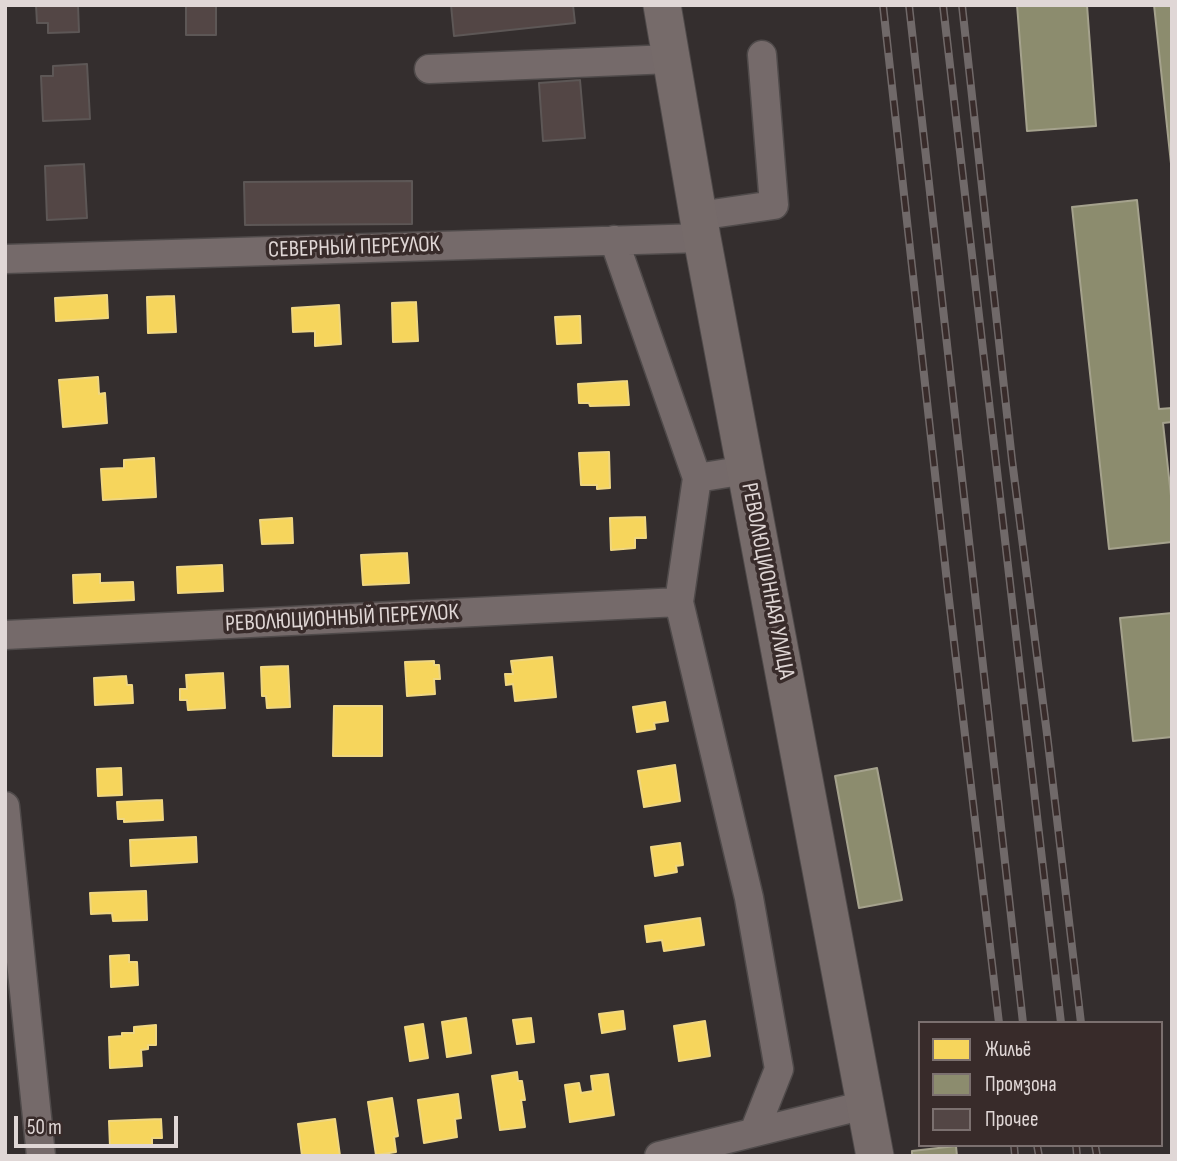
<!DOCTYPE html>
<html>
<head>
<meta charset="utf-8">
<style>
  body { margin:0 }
  #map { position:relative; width:1177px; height:1161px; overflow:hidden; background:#342e2e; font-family:"Sofia Sans Condensed",sans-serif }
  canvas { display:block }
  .frame { position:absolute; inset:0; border:7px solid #e0d7d6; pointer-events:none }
  .legend { position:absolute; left:918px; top:1021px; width:245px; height:126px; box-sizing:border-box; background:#382b2a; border:2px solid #7b706f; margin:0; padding:9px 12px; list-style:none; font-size:21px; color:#e0d7d6 }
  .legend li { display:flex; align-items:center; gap:14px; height:35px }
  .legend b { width:35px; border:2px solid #7b706f }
  .scale { position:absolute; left:14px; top:1116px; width:164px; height:32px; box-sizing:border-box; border:4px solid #e0d7d6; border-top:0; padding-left:9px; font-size:21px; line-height:24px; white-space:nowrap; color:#e0d7d6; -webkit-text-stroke:5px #382b2a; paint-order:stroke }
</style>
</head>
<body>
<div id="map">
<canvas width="1177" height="1161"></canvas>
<div class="frame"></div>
<ul class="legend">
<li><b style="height:19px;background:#f6d55c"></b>Жильё</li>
<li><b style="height:19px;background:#8c8c6e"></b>Промзона</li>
<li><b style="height:19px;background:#534645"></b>Прочее</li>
</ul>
<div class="scale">50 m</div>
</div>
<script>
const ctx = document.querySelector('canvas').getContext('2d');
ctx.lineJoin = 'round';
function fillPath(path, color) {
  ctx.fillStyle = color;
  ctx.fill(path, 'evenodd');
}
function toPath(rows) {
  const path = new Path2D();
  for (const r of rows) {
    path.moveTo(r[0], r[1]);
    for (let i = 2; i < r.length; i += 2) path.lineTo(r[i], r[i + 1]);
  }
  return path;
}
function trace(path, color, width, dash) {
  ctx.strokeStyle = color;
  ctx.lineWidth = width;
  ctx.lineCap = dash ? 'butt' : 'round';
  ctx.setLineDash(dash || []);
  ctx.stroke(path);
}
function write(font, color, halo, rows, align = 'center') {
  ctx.font = font + ' "Sofia Sans Condensed",sans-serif';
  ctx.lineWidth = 7;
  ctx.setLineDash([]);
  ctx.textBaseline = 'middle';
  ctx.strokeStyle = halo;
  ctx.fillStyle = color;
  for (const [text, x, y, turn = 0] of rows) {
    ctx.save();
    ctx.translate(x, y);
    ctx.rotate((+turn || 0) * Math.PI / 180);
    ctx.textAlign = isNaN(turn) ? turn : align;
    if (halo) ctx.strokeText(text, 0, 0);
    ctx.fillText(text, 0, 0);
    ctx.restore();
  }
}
const homes = toPath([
  [107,295,108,318,56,321,55,298,107,295],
  [174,296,176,332,148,333,147,297,174,296],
  [416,302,418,341,393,342,392,303,416,302],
  [339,305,341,344,315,346,315,331,293,332,292,308,339,305],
  [580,316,581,343,557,344,555,317,580,316],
  [98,377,99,394,105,393,107,423,63,427,59,380,98,377],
  [627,381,629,405,590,406,589,403,579,403,578,384,627,381],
  [609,452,610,488,597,489,597,485,581,485,579,453,609,452],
  [154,458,156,497,103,500,101,469,124,468,124,460,154,458],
  [645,517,646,538,635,538,635,548,611,550,610,518,645,517],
  [292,518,293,543,262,544,260,520,292,518],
  [407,553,409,583,363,585,361,555,407,553],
  [222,565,223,591,178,593,177,567,222,565],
  [100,574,100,583,133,582,134,600,74,603,73,575,100,574],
  [552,657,556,697,515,701,513,684,506,685,505,674,513,674,511,661,552,657],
  [434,661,434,665,439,665,440,679,434,679,435,694,407,696,405,662,434,661],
  [288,666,290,707,267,708,266,696,262,696,261,667,288,666],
  [223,673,225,708,188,710,187,700,180,700,180,689,187,689,186,675,223,673],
  [126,676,127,685,132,685,133,703,95,705,94,678,126,676],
  [665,702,668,721,654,723,655,729,637,732,633,707,665,702],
  [334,706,382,706,382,756,333,756,334,706],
  [675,765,680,801,644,807,638,771,675,765],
  [121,768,122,795,98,796,97,769,121,768],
  [162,800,163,820,124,822,124,819,118,819,117,802,162,800],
  [196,837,197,862,131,866,130,840,196,837],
  [680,843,683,865,676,866,677,872,655,876,651,847,680,843],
  [146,891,147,920,113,921,112,913,91,914,90,893,146,891],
  [700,918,704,945,664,951,662,940,647,942,645,926,700,918],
  [129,955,129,962,137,962,138,985,111,987,110,956,129,955],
  [623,1011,625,1029,602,1033,599,1014,623,1011],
  [466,1018,471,1053,447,1057,442,1022,466,1018],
  [531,1018,534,1042,517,1044,513,1020,531,1018],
  [705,1021,710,1056,679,1061,674,1026,705,1021],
  [423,1024,428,1058,410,1061,405,1027,423,1024],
  [156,1025,156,1045,148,1045,148,1049,141,1050,142,1066,110,1068,109,1037,122,1036,122,1033,134,1033,134,1027,156,1025],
  [517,1072,518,1081,522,1081,525,1100,521,1100,525,1127,500,1130,492,1076,517,1072],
  [608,1074,614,1115,570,1122,565,1085,579,1083,581,1093,593,1091,591,1076,608,1074],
  [458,1094,461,1118,455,1119,457,1137,424,1143,418,1100,458,1094],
  [392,1098,398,1136,394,1137,396,1152,376,1155,368,1102,392,1098],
  [161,1119,162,1138,152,1138,152,1145,110,1147,109,1121,161,1119],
  [335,1119,340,1156,302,1156,298,1124,335,1119]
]);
fillPath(homes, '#f6d55c');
trace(homes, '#efd681', 2);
const industry = toPath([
  [1017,5,1087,5,1096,126,1027,131,1017,5],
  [1154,5,1172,5,1172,173,1154,5],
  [1137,200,1159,409,1172,408,1172,422,1163,423,1172,505,1172,542,1109,549,1072,207,1137,200],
  [1172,613,1172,737,1133,741,1120,618,1172,613],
  [877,768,902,900,859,908,835,776,877,768],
  [956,1146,957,1156,912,1156,912,1151,956,1146]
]);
fillPath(industry, '#8c8c6e');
trace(industry, '#a5a28d', 2);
const building = toPath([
  [36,5,78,5,79,32,48,33,48,23,37,23,36,5],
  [186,5,216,5,216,35,186,35,186,5],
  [451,5,573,5,575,23,454,36,451,5],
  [87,64,90,119,43,121,41,76,53,76,53,66,87,64],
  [580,80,585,138,543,141,539,83,580,80],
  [84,164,87,218,47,220,45,166,84,164],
  [412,181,412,224,245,225,244,182,412,181]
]);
fillPath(building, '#534645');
trace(building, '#5d5756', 2);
const minor = toPath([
  [429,69,671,59],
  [698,216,774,205,762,55],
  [614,240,697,478,679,602,749,898,779,1069,754,1132],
  [5,259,702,238],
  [697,478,746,470],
  [5,635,679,602],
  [5,806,41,1156],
  [659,1156,865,1105]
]);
const major = toPath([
  [662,5,702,238,875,1156]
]);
trace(minor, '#4f4a4a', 31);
trace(major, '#4f4a4a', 39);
trace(minor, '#756a6a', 28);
trace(major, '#766b6a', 37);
const rail = toPath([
  [883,5,948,591,999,1023],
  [909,5,1023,1023],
  [943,5,1061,1023],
  [962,5,1012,460,1047,734,1081,1023],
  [1014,1145,1015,1156],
  [1037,1145,1039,1156],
  [1076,1145,1077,1156],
  [1095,1145,1097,1156]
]);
trace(rail, '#706969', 8);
trace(rail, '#382b2a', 5, [16]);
write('23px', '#e0d7d6', '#382b2a', [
  ["СЕВЕРНЫЙ ПЕРЕУЛОК",354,248,-2],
  ["РЕВОЛЮЦИОННАЯ УЛИЦА",767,581,79],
  ["РЕВОЛЮЦИОННЫЙ ПЕРЕУЛОК",342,619,-3]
]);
</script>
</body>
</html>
